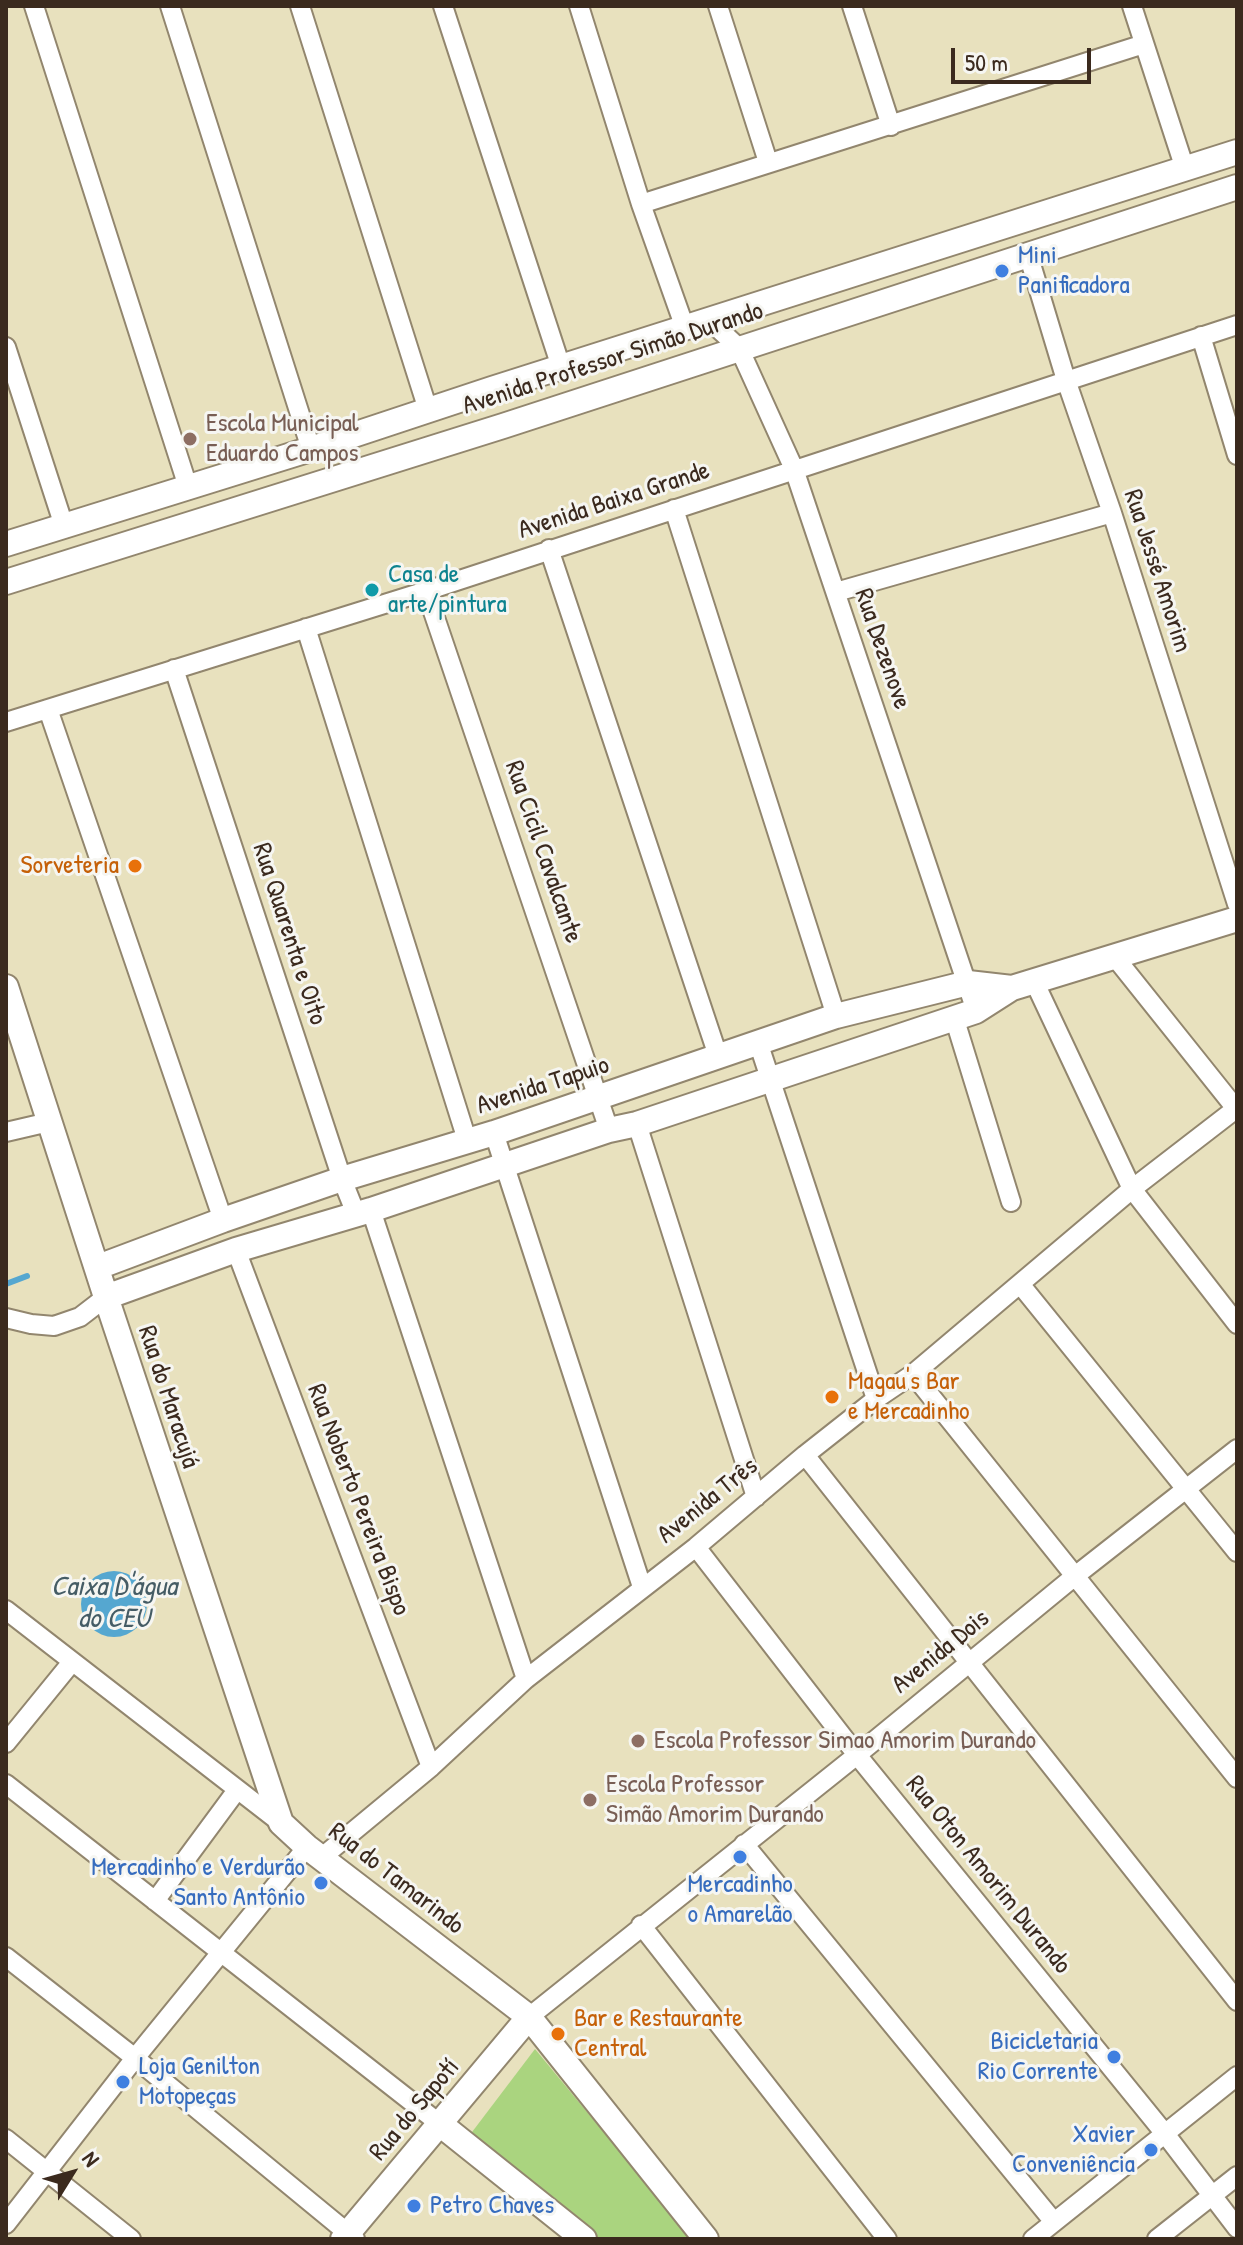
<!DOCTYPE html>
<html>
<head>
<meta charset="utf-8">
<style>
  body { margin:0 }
  #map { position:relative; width:1243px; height:2245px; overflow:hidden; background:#e8e1be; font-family:"Patrick Hand",sans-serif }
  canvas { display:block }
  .frame { position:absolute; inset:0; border:8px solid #3b2a1e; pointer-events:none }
  .north { position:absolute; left:32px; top:2133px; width:80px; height:80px; -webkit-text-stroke:6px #f6f6f2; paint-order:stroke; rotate:53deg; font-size:22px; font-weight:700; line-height:32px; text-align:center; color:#3b2a1e }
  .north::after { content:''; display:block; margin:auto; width:28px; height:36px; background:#3b2a1e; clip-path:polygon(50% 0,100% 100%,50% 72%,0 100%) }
  .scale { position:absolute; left:951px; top:48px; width:140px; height:36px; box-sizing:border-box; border:4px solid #3b2a1e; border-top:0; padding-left:10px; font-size:24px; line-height:28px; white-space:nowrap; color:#3b2a1e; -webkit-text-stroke:6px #f6f6f2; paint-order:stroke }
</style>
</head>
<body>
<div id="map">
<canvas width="1243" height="2245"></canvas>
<div class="frame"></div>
<div class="north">N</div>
<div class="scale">50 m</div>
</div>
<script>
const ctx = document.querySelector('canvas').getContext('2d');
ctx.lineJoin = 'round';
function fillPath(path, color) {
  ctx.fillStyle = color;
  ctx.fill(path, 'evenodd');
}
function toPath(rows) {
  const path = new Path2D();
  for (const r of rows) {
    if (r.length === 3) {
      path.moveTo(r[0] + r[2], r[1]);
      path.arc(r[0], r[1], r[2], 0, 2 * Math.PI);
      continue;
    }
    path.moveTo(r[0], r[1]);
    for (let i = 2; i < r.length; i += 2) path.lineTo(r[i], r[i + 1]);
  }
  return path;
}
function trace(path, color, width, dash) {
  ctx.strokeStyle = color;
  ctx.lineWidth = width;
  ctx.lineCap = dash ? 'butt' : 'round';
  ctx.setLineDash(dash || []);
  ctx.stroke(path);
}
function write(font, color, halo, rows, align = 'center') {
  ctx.font = font + ' "Patrick Hand",sans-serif';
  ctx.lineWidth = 6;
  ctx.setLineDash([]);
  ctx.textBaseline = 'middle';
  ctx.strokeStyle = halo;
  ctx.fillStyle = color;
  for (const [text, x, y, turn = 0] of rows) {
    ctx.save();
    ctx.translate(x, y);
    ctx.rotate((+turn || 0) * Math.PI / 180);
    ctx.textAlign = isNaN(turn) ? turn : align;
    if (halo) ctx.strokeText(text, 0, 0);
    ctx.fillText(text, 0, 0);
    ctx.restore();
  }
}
fillPath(toPath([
  [535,2049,692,2239,594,2239,466,2140]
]), '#aad47f');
fillPath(toPath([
  [114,1604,33]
]), '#55a7d0');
trace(toPath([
  [6,1284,27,1276]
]), '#55a7d0', 6);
const street = toPath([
  [34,6,188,487],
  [170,6,311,449],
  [300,6,428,410],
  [443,6,561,367],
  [579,6,641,204,685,328],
  [718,6,768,162],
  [852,6,891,126],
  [1132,6,1185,169],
  [641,204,1144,44],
  [1028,254,1066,380,1112,513,1237,904],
  [709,320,739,348,794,469,976,1011],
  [1201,336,1237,455],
  [6,347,64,526],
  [674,509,836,1016],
  [549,549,718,1056],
  [426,591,609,1130],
  [836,592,1112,513],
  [306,628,467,1140],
  [174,669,342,1179,356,1214],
  [48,709,223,1220],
  [6,722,426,591,1237,325],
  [1114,956,1237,1110],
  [1034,981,1132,1189,1237,1324],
  [954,1017,1011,1202],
  [758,1042,876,1399],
  [637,1124,756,1497],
  [6,1132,49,1122],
  [494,1133,642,1587],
  [371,1210,526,1679],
  [236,1250,431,1767],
  [1020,1284,1237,1552],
  [6,1318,31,1324,54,1326,80,1317,106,1297],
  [913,1374,1237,1778],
  [805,1455,1237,2001],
  [696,1547,857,1755,1166,2135,1237,2228],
  [6,1610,281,1823],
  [6,1743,72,1662],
  [6,1784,440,2124],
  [744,1844,1054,2222],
  [321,1858,431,1767,526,1679,696,1547,805,1455,876,1399,913,1374,1132,1189,1237,1108],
  [155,1901,237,1790],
  [641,1925,887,2239],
  [6,1957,135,2058,355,2239],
  [529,2017,857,1755,1075,1576,1237,1449],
  [6,2139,131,2239],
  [6,2224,135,2058,307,1847],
  [1033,2239,1237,2076],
  [1157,2239,1237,2176]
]);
const secondary = toPath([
  [6,544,311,449,492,389,1237,152],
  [6,582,503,426,1237,187],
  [6,987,106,1297,281,1823,307,1847,529,2017,706,2239],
  [98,1267,223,1220,342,1179,494,1133,836,1016,968,983,1012,988],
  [106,1297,236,1250,371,1210,609,1130,637,1124,976,1011,1012,988,1237,919],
  [440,2124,584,2239],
  [343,2239,529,2017]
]);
trace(street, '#92866e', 22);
trace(secondary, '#92866e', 28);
trace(street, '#fff', 18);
trace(secondary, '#fff', 24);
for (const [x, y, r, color] of [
  [1002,271,8,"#3f7fe0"],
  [190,439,8,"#8d6e63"],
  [372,590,8,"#0f9aa8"],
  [135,866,8,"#e8710a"],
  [832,1397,8,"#e8710a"],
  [638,1741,8,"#8d6e63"],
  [590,1800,8,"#8d6e63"],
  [740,1857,8,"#3f7fe0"],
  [321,1883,8,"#3f7fe0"],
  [558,2034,8,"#e8710a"],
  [1114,2057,8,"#3f7fe0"],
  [123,2082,8,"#3f7fe0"],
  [1151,2150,8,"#3f7fe0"],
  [414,2206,8,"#3f7fe0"]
]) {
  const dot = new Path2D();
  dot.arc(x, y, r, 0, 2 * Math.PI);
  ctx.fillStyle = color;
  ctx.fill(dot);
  trace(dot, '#f6f6f2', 3);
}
write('26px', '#366cbe', '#f6f6f2', [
  ["Mini",1018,256],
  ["Panificadora",1018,286],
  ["Mercadinho e Verdurão",305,1868,"right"],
  ["Santo Antônio",305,1898,"right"],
  ["Mercadinho",740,1885,"center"],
  ["o Amarelão",740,1915,"center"],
  ["Bicicletaria",1098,2042,"right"],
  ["Rio Corrente",1098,2072,"right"],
  ["Loja Genilton",139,2067],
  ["Motopeças",139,2097],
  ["Xavier",1135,2135,"right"],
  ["Conveniência",1135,2165,"right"],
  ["Petro Chaves",430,2206]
], 'left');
write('26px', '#3b2a1e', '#f6f6f2', [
  ["Avenida Professor Simão Durando",613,359,-18],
  ["Avenida Baixa Grande",614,501,-18],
  ["Rua Jessé Amorim",1157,571,72],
  ["Rua Dezenove",882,649,71],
  ["Rua Cicil Cavalcante",543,852,71],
  ["Rua Quarenta e Oito",289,934,72],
  ["Avenida Tapuio",543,1086,-18],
  ["Rua do Maracujá",168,1397,72],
  ["Rua Noberto Pereira Bispo",358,1500,69],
  ["Avenida Três",708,1501,-39],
  ["Avenida Dois",941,1652,-39],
  ["Rua Oton Amorim Durando",988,1875,51],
  ["Rua do Tamarindo",396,1879,38],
  ["Rua do Sapotí",415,2110,-50]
]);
write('26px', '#785e54', '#f6f6f2', [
  ["Escola Municipal",206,424],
  ["Eduardo Campos",206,454],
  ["Escola Professor Simao Amorim Durando",654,1741],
  ["Escola Professor",606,1785],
  ["Simão Amorim Durando",606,1815]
], 'left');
write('26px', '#0d838f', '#f6f6f2', [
  ["Casa de",388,575],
  ["arte/pintura",388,605]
], 'left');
write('26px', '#c56008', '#f6f6f2', [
  ["Sorveteria",119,866,"right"],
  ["Magau's Bar",848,1382],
  ["e Mercadinho",848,1412],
  ["Bar e Restaurante",574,2019],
  ["Central",574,2049]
], 'left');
write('italic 28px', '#455c65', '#f6f6f2', [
  ["Caixa D'água",114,1588],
  ["do CEU",114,1620]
]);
</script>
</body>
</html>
